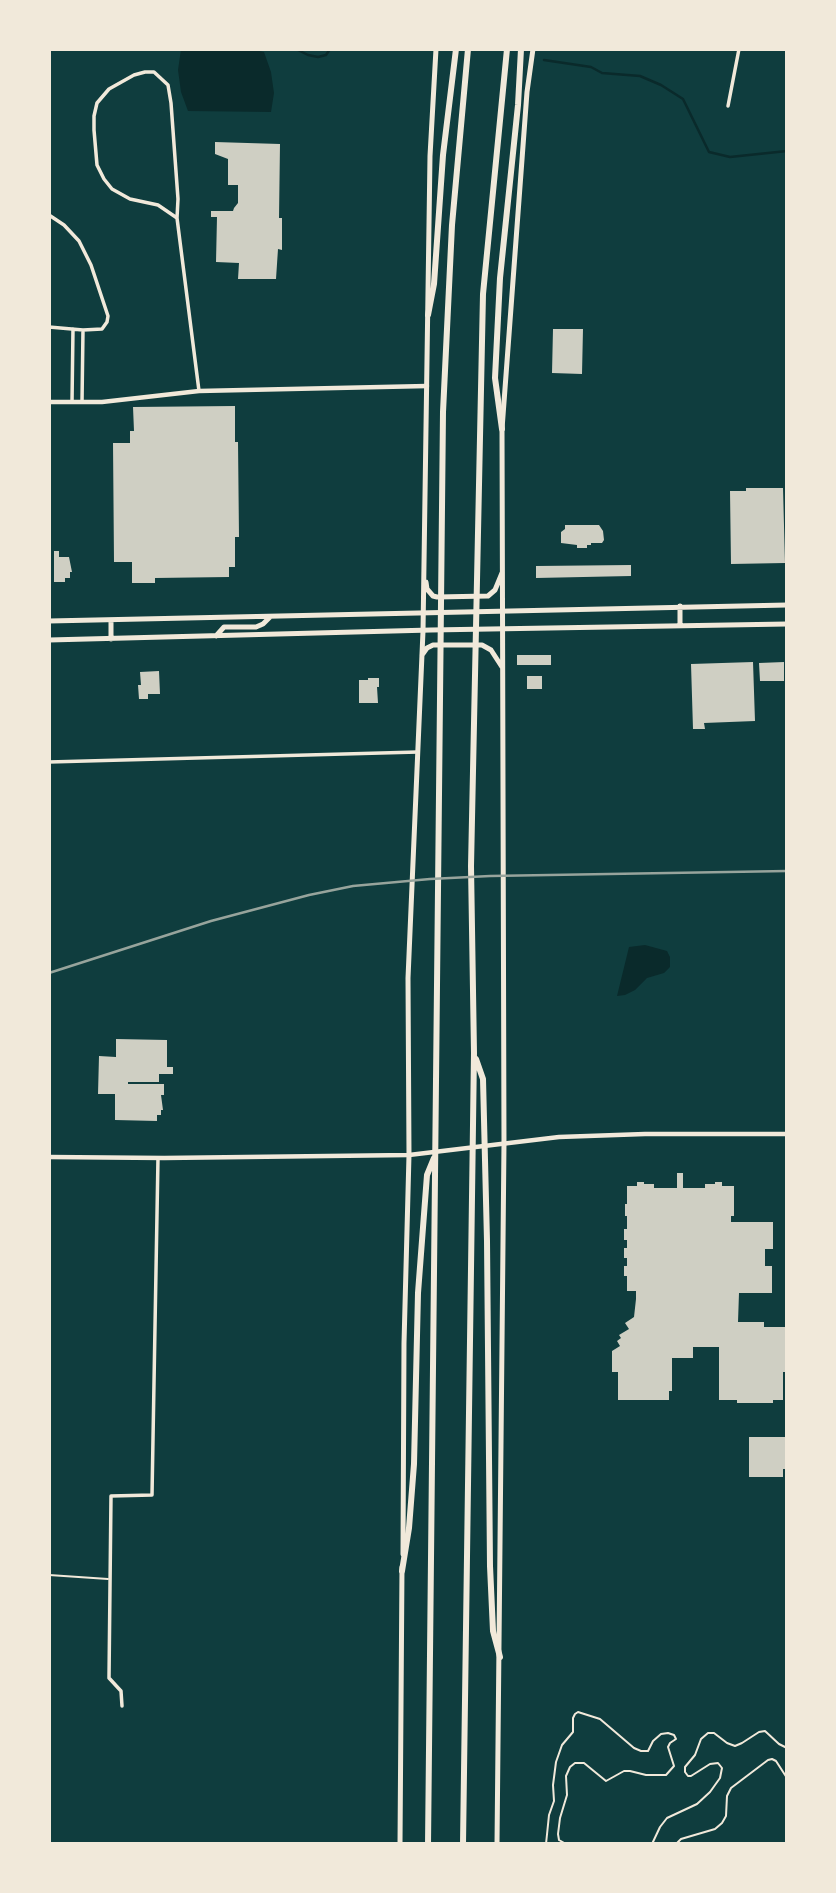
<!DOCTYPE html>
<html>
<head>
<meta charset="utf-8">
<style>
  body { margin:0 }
  #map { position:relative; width:836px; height:1893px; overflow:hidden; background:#0f3d3e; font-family:"Source Sans 3",sans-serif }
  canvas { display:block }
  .frame { position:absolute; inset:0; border:51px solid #f1e9da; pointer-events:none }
</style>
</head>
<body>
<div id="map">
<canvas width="836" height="1893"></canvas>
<div class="frame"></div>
</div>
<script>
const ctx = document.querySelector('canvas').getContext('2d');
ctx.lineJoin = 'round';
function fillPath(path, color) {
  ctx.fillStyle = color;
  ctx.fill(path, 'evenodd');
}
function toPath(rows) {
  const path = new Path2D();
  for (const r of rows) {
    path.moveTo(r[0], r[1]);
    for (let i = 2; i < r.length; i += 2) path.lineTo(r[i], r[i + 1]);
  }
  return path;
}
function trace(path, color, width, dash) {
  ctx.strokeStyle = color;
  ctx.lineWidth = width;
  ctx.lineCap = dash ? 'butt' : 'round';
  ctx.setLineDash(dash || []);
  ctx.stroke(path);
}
fillPath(toPath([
  [181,49,250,49,264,52,271,72,274,93,271,112,188,111,181,92,178,70],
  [645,945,667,951,670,957,670,967,664,973,647,978,635,990,625,995,617,996,629,947]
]), '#0a2a2b');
trace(toPath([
  [296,49,308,55,318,57,326,55,330,49],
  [544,60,591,67,602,73,640,76,661,85,683,99,709,152,730,157,787,151]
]), '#0a2a2b', 2.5);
fillPath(toPath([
  [215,142,280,144,279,218,282,218,282,250,278,249,276,279,238,279,239,263,216,262,217,217,211,217,211,211,233,211,234,208,238,203,238,185,228,185,228,159,215,154],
  [553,329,583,329,582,374,552,373],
  [235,406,235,442,238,442,239,537,235,537,235,567,229,567,229,577,155,578,155,583,132,583,132,562,114,562,113,443,130,443,130,431,134,431,133,407],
  [746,488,783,488,785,563,731,564,730,491,746,491],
  [565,525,599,525,603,531,604,540,602,543,591,543,591,545,587,545,587,548,577,548,577,545,561,543,561,532,565,529],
  [54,551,59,551,59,557,69,557,72,572,70,572,70,578,65,578,65,582,54,582],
  [631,565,631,576,536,578,536,566],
  [517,655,551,655,551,665,517,665],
  [753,662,755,721,704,723,705,729,693,729,691,664],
  [784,662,784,681,760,681,759,663],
  [159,671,160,694,148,694,148,699,139,699,138,685,141,685,140,672],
  [527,676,542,676,542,689,527,689],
  [368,678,379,678,379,687,377,687,378,703,359,703,359,680,368,680],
  [116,1039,167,1040,167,1067,173,1067,173,1074,159,1074,159,1082,128,1082,128,1084,164,1084,164,1095,161,1095,163,1110,161,1110,161,1115,157,1115,157,1121,115,1120,115,1094,98,1094,99,1056,116,1057],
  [677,1173,683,1173,683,1188,705,1188,705,1184,715,1184,715,1182,722,1182,722,1186,734,1186,734,1216,731,1216,731,1222,773,1222,773,1249,765,1249,765,1266,772,1266,772,1293,739,1293,738,1322,764,1322,764,1327,787,1327,787,1372,783,1372,783,1400,773,1400,773,1403,737,1403,737,1400,719,1400,719,1347,693,1347,693,1358,672,1358,672,1391,669,1391,669,1400,618,1400,618,1372,612,1372,612,1351,620,1346,617,1341,621,1338,619,1335,629,1329,625,1323,634,1317,636,1299,636,1291,627,1291,627,1276,624,1276,624,1266,627,1266,627,1258,624,1258,624,1248,627,1248,627,1240,624,1240,624,1229,627,1229,627,1216,625,1216,625,1204,627,1204,627,1186,637,1186,637,1182,644,1182,644,1184,654,1184,654,1188,677,1188],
  [749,1437,787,1437,787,1469,783,1469,783,1477,749,1477]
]), '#cfcfc3');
trace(toPath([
  [546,1844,549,1815,554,1801,553,1785,556,1762,562,1745,573,1732,573,1718,575,1714,578,1712,600,1719,634,1748,641,1751,648,1751,653,1741,661,1734,668,1733,674,1735,676,1739,670,1743,668,1747,674,1766,666,1775,646,1775,630,1771,624,1771,606,1781,584,1763,575,1763,570,1767,566,1776,567,1795,560,1818,558,1834,559,1840,566,1844],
  [568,1844,580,1844],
  [652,1844,660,1827,667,1818,697,1804,710,1792,720,1778,722,1768,718,1763,710,1764,691,1776,688,1776,685,1772,685,1767,695,1755,701,1739,708,1733,714,1733,727,1743,735,1746,742,1743,759,1732,765,1731,779,1744,787,1748],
  [676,1844,681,1839,715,1829,722,1823,726,1816,727,1796,731,1788,768,1760,772,1759,776,1761,787,1778]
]), '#f1e9da', 2);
trace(toPath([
  [49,1575,108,1579]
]), '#f1e9da', 2);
trace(toPath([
  [145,72,154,72,168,85,171,103,178,199,177,218,158,205,130,199,112,189,104,179,97,165,94,130,94,116,97,103,109,89,134,75,145,72],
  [728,106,739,49],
  [49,215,64,225,79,241,91,265,108,316,107,322,102,329,83,330,49,327],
  [177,218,199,391],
  [72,402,73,329],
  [82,402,83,330],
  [49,762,418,752],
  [122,1706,121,1691,109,1678,111,1496,152,1495,158,1158]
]), '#f1e9da', 3.5);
trace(toPath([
  [49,402,102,402,199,391,427,386],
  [49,1157,164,1158,409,1155,559,1137,645,1134,787,1134]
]), '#f1e9da', 4.5);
trace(toPath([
  [426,582,427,589,433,596,437,597,488,596,495,590,502,573],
  [422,655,427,648,433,645,482,645,491,650,502,667],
  [403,1554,404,1343,409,1155,408,978,423,631,430,156,436,49],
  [400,1844,402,1567],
  [497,1844,504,1143,502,429,527,92,533,49]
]), '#f1e9da', 5);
trace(toPath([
  [680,606,680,626],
  [111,620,111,639],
  [49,621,787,605],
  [216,636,224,627,256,627,263,624,270,617],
  [49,640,431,630,787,624]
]), '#f1e9da', 5);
trace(toPath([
  [428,315,434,284,443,155,456,49],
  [502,429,495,378,500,278,518,105,521,49],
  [476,1059,483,1079,487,1241,490,1566,493,1631,500,1657],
  [402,1571,409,1528,414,1464,418,1293,427,1175,434,1158],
  [428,1844,443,412,452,225,468,49],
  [463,1844,474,1053,471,866,483,294,507,49]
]), '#f1e9da', 6);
trace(toPath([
  [49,973,211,921,309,895,353,886,430,879,490,876,787,871]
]), '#97a49c', 2.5);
</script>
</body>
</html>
